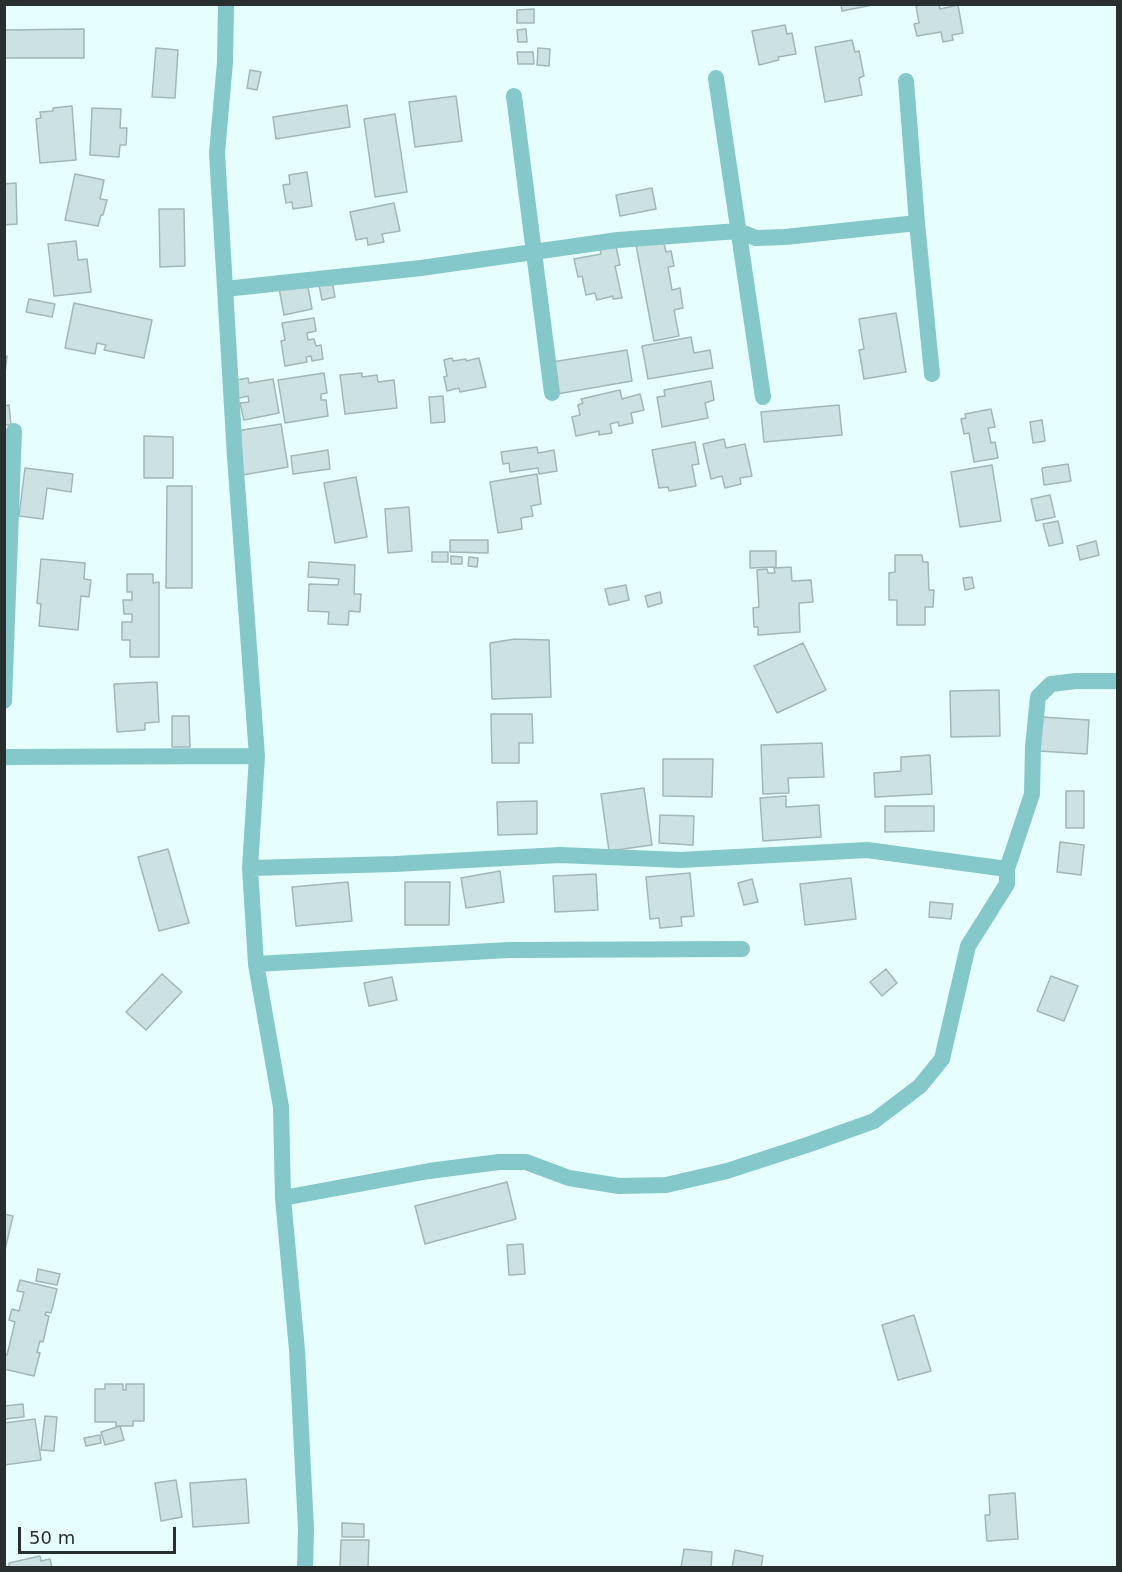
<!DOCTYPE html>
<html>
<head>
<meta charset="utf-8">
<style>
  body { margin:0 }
  #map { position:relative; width:1122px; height:1572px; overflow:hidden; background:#e7fefe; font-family:"DejaVu Sans",sans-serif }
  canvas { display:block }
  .frame { position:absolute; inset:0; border:6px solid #272f2f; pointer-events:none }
  .scale { position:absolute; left:18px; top:1527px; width:158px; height:27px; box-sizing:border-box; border:3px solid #272f2f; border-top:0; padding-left:8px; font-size:18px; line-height:21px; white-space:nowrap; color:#272f2f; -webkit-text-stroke:4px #e7fefe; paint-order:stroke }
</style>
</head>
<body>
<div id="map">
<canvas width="1122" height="1572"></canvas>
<div class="frame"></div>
<div class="scale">50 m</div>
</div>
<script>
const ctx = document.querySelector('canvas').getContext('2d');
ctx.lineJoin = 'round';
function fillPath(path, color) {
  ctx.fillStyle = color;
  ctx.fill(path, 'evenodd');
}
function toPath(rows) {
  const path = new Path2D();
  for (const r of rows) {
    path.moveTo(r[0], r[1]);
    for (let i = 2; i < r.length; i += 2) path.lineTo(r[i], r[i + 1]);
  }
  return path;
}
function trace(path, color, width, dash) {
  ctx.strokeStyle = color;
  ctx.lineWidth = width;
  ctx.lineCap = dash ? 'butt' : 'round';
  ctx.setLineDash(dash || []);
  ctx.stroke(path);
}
const building = toPath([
  [841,4,878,4,842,11,841,4],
  [923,4,939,4,940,9,958,5,963,33,952,35,953,40,943,42,941,32,917,36,914,24,919,23,916,6,923,4],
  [534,9,534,23,517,23,517,10,534,9],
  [785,25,787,34,792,33,796,54,778,57,779,60,759,65,752,31,785,25],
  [84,29,84,58,4,58,4,30,84,29],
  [526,29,527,42,518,42,517,30,526,29],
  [852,40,855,52,859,51,864,76,859,78,862,95,825,102,815,47,852,40],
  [156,48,178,50,175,98,152,97,156,48],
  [538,48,550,49,549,66,537,65,538,48],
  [517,52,533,52,534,64,518,64,517,52],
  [250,70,261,72,257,90,247,88,250,70],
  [456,96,462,141,415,147,409,102,456,96],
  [347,105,350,127,276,139,273,117,347,105],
  [72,106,76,160,40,163,36,119,41,118,40,112,53,111,53,108,72,106],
  [92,108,121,109,120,128,127,128,126,145,120,145,119,157,90,155,92,108],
  [395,114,407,192,375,197,364,119,395,114],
  [307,172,312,206,293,209,292,202,286,203,283,185,290,184,289,175,307,172],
  [75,174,104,180,100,199,107,200,103,215,101,215,98,226,65,220,75,174],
  [16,183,17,224,4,225,4,184,16,183],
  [652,188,656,209,620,216,616,195,652,188],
  [394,203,400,231,382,234,384,242,368,245,367,238,356,240,350,212,394,203],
  [159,209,184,209,185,266,160,267,159,209],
  [663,239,666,252,671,251,674,266,668,267,672,290,680,288,683,308,674,310,679,336,654,341,636,245,663,239],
  [76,241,78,260,87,259,91,292,54,296,48,244,76,241],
  [616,246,620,265,615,266,622,298,613,299,613,296,597,300,595,293,586,295,582,276,578,277,574,259,601,254,600,249,616,246],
  [332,281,335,297,322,300,319,285,332,281],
  [307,282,312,309,284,315,279,288,307,282],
  [29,299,55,304,52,317,26,312,29,299],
  [74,303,152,320,144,358,104,350,106,345,97,343,95,354,65,348,74,303],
  [896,313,906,372,864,379,859,350,864,349,859,319,896,313],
  [314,318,316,331,307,333,308,340,314,339,316,346,321,345,323,359,312,361,311,356,306,357,307,362,285,366,281,341,285,340,282,323,314,318],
  [691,337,694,353,710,350,713,368,648,379,642,346,691,337],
  [627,350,632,381,557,394,552,362,627,350],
  [4,356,7,356,4,382,4,356],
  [452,358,453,361,466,359,466,361,479,358,486,387,460,392,459,388,447,391,444,377,447,376,444,360,452,358],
  [324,373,327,393,321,394,321,400,326,400,328,416,285,423,278,380,324,373],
  [362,373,362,377,377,375,378,382,394,380,397,408,345,414,340,375,362,373],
  [248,378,249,383,273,379,279,413,244,420,240,403,249,402,248,396,235,399,231,381,248,378],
  [711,381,714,400,705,403,708,418,662,427,657,397,665,396,664,390,711,381],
  [620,390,622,399,640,394,644,410,631,413,633,423,619,426,618,422,610,424,612,433,599,435,599,431,576,436,572,417,580,415,578,405,583,403,581,399,620,390],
  [443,396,445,422,431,423,429,397,443,396],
  [9,405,11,425,4,425,4,406,9,405],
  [839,405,842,435,764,442,761,412,839,405],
  [991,409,995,427,988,428,991,443,995,442,998,458,974,462,969,433,964,434,961,419,966,418,965,414,991,409],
  [1042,420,1045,441,1033,443,1030,422,1042,420],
  [281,424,288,467,243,475,236,431,281,424],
  [144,436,173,437,173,478,144,478,144,436],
  [724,439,726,448,745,444,752,476,740,478,741,484,725,488,722,476,711,479,703,444,724,439],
  [695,442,699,464,692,465,696,486,669,491,668,487,659,488,652,450,695,442],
  [537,447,538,453,554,450,557,471,539,474,538,468,510,472,509,463,503,464,501,452,537,447],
  [328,450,330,469,293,474,291,456,328,450],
  [1068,464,1071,481,1044,485,1042,468,1068,464],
  [992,465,1001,521,960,527,951,472,992,465],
  [25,468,73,474,71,492,47,488,43,519,19,516,25,468],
  [537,474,541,504,531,506,533,516,521,518,522,529,498,533,490,482,537,474],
  [356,477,367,537,335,543,324,483,356,477],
  [167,486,192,486,192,588,166,588,167,486],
  [1050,495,1055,517,1036,521,1031,499,1050,495],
  [409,507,412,551,388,553,385,509,409,507],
  [1058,521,1063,543,1049,546,1043,524,1058,521],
  [450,540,488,540,488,553,450,552,450,540],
  [1096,541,1099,555,1080,560,1077,546,1096,541],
  [750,551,776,551,776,567,750,568,750,551],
  [432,552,448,552,448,562,432,562,432,552],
  [895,555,922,555,923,562,928,562,929,590,934,590,933,607,925,607,925,625,897,625,897,600,889,600,889,573,895,572,895,555],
  [451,556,462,557,462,564,451,564,451,556],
  [469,557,478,558,477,567,468,566,469,557],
  [41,559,85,563,84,579,91,580,89,597,81,596,78,630,39,626,41,604,37,603,41,559],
  [309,562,355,565,354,594,361,594,360,612,349,611,348,625,328,624,329,612,308,611,309,584,338,585,339,579,308,577,309,562],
  [791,567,792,581,811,580,813,602,799,603,800,632,758,635,758,627,754,627,753,608,759,607,757,570,767,569,768,573,775,573,774,568,791,567],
  [127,574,153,574,153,583,159,582,159,657,130,657,130,640,122,640,122,622,132,622,132,614,124,614,123,600,132,600,132,592,127,592,127,574],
  [972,577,974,588,965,590,963,578,972,577],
  [626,585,629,600,609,605,605,589,626,585],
  [660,592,662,603,648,607,645,596,660,592],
  [515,639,549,640,551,697,492,699,490,643,515,639],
  [803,643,826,690,777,713,754,666,803,643],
  [157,682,159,722,145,723,145,730,117,732,114,684,157,682],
  [999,690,1000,736,951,737,950,691,999,690],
  [491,714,532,714,533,743,519,743,519,763,492,763,491,714],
  [172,716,189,716,190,747,172,747,172,716],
  [1042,717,1089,720,1087,754,1039,751,1042,717],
  [822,743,824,777,788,778,789,793,763,794,761,745,822,743],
  [930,755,932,794,875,797,874,773,901,771,901,757,930,755],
  [663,759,713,759,712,797,663,796,663,759],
  [644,788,652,845,609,851,601,794,644,788],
  [1066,791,1084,791,1084,828,1066,828,1066,791],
  [786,796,786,807,819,805,821,837,763,841,760,798,786,796],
  [537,801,537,834,498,835,497,802,537,801],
  [885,806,934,806,934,831,885,832,885,806],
  [660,815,694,816,693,845,659,843,660,815],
  [1060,842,1084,845,1081,875,1057,872,1060,842],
  [168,849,189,923,159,931,138,857,168,849],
  [500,871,504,902,466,908,461,878,500,871],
  [690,873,694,916,681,917,682,926,660,928,659,918,650,919,646,877,690,873],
  [596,874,598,910,555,912,553,876,596,874],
  [851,878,856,919,805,925,800,884,851,878],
  [752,879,758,902,744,905,738,883,752,879],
  [348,882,352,921,296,926,292,887,348,882],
  [405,882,450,882,449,925,405,925,405,882],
  [930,902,953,904,951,919,929,917,930,902],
  [886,969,897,983,882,996,870,982,886,969],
  [162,974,182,992,146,1030,126,1012,162,974],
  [1051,976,1078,986,1064,1021,1037,1011,1051,976],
  [392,977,397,1000,369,1006,364,983,392,977],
  [507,1182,516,1219,425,1244,415,1206,507,1182],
  [4,1214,13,1216,4,1254,4,1214],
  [523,1244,525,1274,509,1275,507,1245,523,1244],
  [38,1269,60,1274,57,1285,36,1281,38,1269],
  [20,1280,57,1289,51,1313,46,1312,45,1315,49,1316,43,1342,40,1341,37,1352,40,1353,34,1376,4,1369,4,1355,7,1355,15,1322,9,1320,12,1309,19,1311,24,1292,17,1291,20,1280],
  [914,1315,931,1371,898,1380,882,1325,914,1315],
  [105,1384,123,1384,123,1390,126,1390,126,1384,144,1384,144,1421,133,1421,133,1426,116,1426,116,1422,95,1422,95,1389,105,1389,105,1384],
  [23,1404,24,1417,4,1419,4,1406,23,1404],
  [45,1416,57,1417,54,1451,41,1450,45,1416],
  [35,1419,41,1460,4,1465,4,1423,35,1419],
  [120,1426,124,1440,105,1445,101,1432,120,1426],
  [100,1435,101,1443,86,1446,84,1438,100,1435],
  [246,1479,249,1523,193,1527,190,1483,246,1479],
  [176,1480,182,1517,161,1521,155,1483,176,1480],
  [1015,1493,1018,1539,987,1541,985,1515,990,1515,989,1495,1015,1493],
  [342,1523,364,1524,364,1537,342,1537,342,1523],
  [341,1540,369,1540,368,1568,340,1568,341,1540],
  [684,1549,712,1552,711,1568,681,1568,684,1549],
  [735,1550,763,1556,761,1568,732,1568,735,1550],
  [40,1556,41,1561,50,1559,52,1568,9,1568,9,1563,40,1556]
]);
fillPath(building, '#cce2e2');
trace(building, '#a2b7b7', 1.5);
trace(toPath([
  [226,4,225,62,217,153,235,457,257,756,250,868,256,964,281,1107,283,1198,297,1350,306,1529,305,1568],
  [716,78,763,397],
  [906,81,917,223,932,374],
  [514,96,552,393],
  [225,289,421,268,618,240,738,231,756,238,785,237,917,223],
  [4,701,14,431],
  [4,757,257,756],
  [250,868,395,864,560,855,680,860,867,850,1007,869],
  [256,964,509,950,742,949],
  [283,1198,429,1171,499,1162,526,1162,569,1178,619,1186,666,1185,727,1171,807,1145,874,1121,920,1086,942,1059,968,946,1007,884,1007,869,1032,794,1033,747,1038,697,1051,684,1076,681,1118,681]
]), '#85c8c9', 16);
</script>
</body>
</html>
